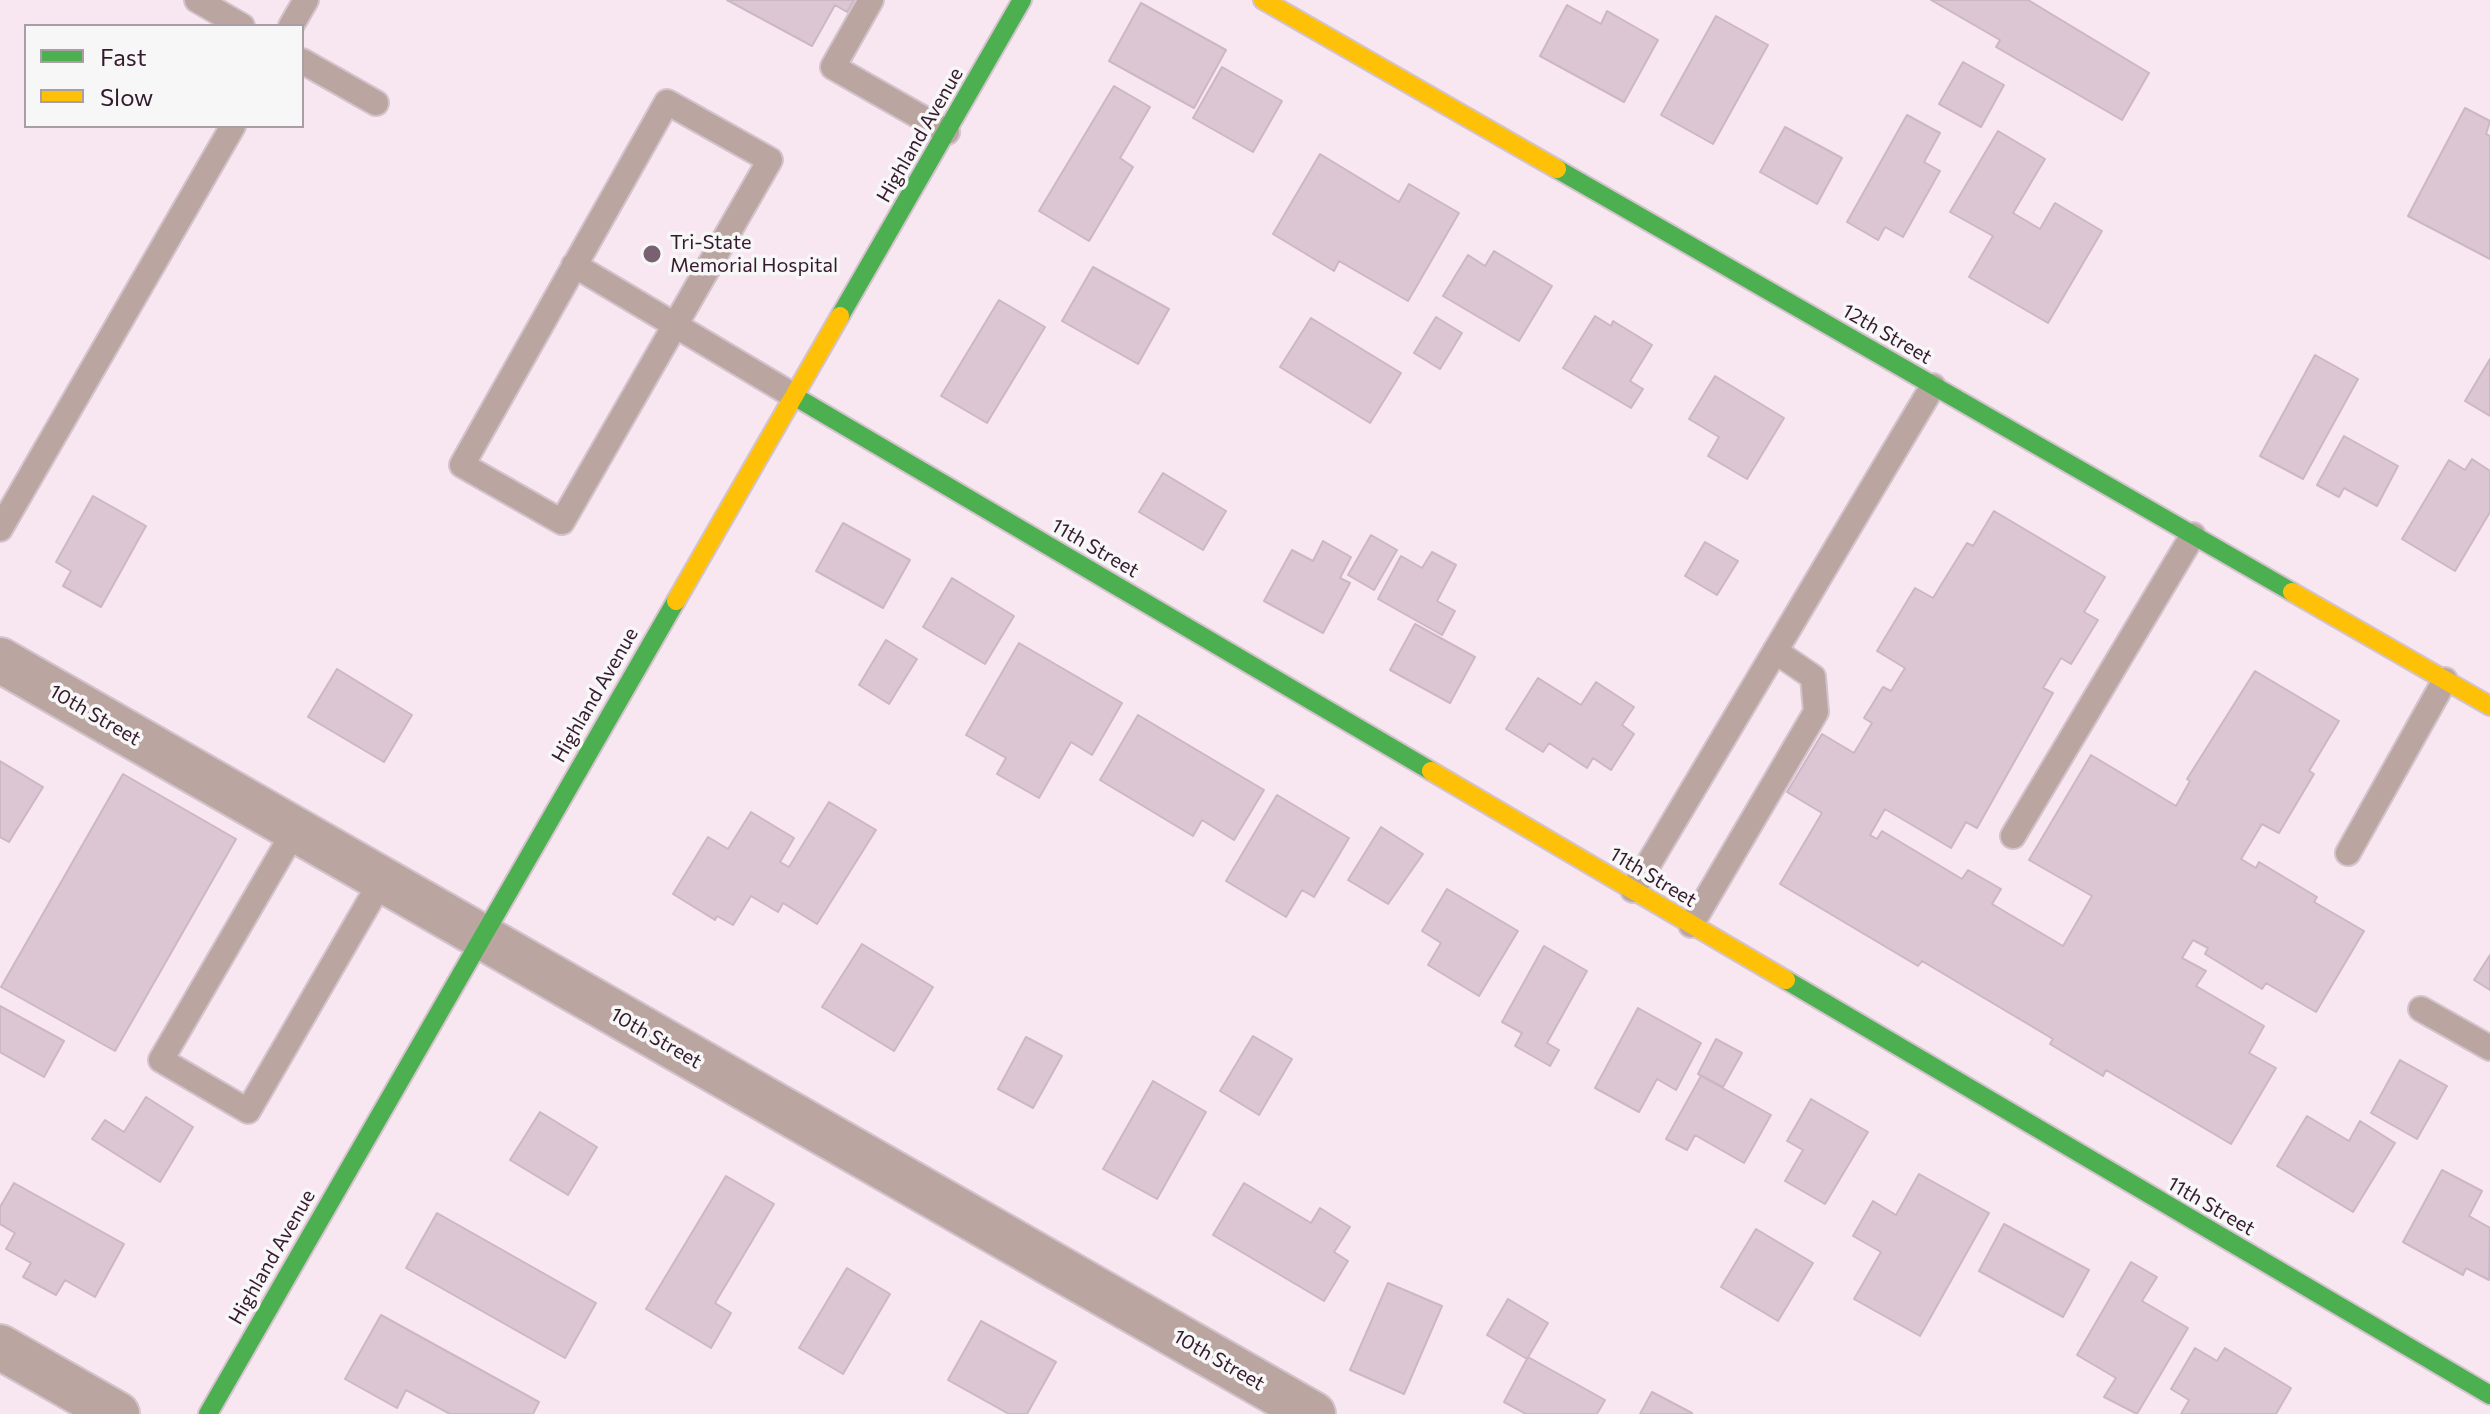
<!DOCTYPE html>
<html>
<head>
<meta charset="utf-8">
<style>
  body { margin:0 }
  #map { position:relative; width:2490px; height:1414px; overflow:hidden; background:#f8e6f1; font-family:Commissioner,sans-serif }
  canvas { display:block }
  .legend { position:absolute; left:24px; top:24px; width:280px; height:104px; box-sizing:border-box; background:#f7f7f7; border:2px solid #a99ea6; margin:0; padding:10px 14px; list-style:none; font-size:24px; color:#35192c }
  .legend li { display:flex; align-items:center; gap:16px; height:40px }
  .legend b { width:40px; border:2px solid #a99ea6 }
</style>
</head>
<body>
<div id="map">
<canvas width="2490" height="1414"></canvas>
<ul class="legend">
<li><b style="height:10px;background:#4caf50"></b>Fast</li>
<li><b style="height:10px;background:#ffc107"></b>Slow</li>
</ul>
</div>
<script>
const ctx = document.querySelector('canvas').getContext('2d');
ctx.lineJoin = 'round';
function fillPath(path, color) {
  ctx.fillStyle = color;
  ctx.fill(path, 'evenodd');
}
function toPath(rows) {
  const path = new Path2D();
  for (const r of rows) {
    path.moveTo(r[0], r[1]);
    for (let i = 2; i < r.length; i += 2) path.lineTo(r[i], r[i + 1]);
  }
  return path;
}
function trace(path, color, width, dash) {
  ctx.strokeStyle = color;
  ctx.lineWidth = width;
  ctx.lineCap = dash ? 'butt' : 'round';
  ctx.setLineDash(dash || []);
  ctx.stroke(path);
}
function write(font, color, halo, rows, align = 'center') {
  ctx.font = font + ' Commissioner,sans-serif';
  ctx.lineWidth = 7;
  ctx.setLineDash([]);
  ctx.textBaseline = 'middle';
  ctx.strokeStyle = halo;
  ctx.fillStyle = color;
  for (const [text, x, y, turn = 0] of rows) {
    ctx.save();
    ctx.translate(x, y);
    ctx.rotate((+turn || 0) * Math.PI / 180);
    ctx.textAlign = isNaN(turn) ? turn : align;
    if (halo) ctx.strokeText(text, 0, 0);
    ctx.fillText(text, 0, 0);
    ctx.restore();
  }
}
const building = toPath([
  [727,0,854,0,847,12,835,5,812,46,727,0],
  [1931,0,2028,0,2149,73,2122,120,1996,47,2000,40,1931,0],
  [1141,3,1226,50,1194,108,1109,61,1141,3],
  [1567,5,1601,24,1607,11,1658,40,1624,102,1540,56,1567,5],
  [1716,16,1768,45,1713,144,1661,115,1716,16],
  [1963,62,2004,85,1981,127,1939,104,1963,62],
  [1222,67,1282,101,1253,152,1193,118,1222,67],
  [1114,86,1150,107,1120,158,1133,167,1089,241,1039,211,1114,86],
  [2465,108,2490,121,2486,134,2490,136,2490,259,2408,216,2465,108],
  [1907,115,1940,133,1924,162,1940,171,1903,237,1885,227,1878,240,1847,222,1907,115],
  [1785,127,1842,158,1817,204,1760,172,1785,127],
  [1998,131,2045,159,2013,213,2040,229,2055,203,2102,231,2048,323,1969,277,1993,236,1950,212,1998,131],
  [1320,154,1399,202,1409,184,1459,213,1408,301,1339,261,1334,271,1273,234,1320,154],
  [1494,251,1552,286,1519,341,1443,296,1468,255,1485,266,1494,251],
  [1093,267,1169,309,1138,364,1062,321,1093,267],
  [999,300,1045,327,987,423,941,396,999,300],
  [1595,316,1611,326,1613,321,1652,345,1630,381,1643,389,1631,408,1563,368,1595,316],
  [1436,317,1462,333,1440,369,1414,353,1436,317],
  [1311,318,1401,373,1370,423,1280,367,1311,318],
  [2315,355,2358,379,2303,479,2260,456,2315,355],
  [2490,359,2490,416,2465,401,2490,359],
  [1715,376,1784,418,1747,479,1708,456,1719,437,1689,419,1715,376],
  [2344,436,2398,466,2377,506,2344,488,2339,497,2317,485,2344,436],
  [2472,459,2490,471,2490,512,2455,571,2402,539,2449,460,2465,470,2472,459],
  [1163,473,1226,511,1203,550,1139,512,1163,473],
  [93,496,146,526,101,607,63,586,71,571,56,562,93,496],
  [1994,511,2105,577,2084,612,2098,620,2071,664,2061,658,2043,688,2053,693,1977,828,1966,822,1951,848,1885,809,1870,835,1877,839,1882,831,1962,879,1968,870,2001,889,1992,904,2063,946,2092,896,2029,860,2091,755,2176,806,2190,781,2187,779,2255,671,2339,721,2309,771,2314,774,2279,833,2262,824,2241,859,2256,868,2259,862,2317,897,2314,902,2364,931,2316,1012,2266,983,2262,989,2205,954,2208,948,2193,940,2182,958,2206,971,2196,986,2264,1026,2249,1053,2276,1068,2231,1144,2106,1070,2103,1076,2050,1044,2053,1039,1922,961,1918,966,1780,884,1822,813,1787,792,1822,734,1854,753,1872,723,1864,718,1883,687,1891,691,1905,668,1877,651,1915,588,1933,598,1967,543,1973,546,1994,511],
  [843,523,910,560,883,608,816,571,843,523],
  [1371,535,1397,550,1374,590,1348,575,1371,535],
  [1323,541,1351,557,1340,578,1350,583,1323,633,1264,601,1292,550,1313,561,1323,541],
  [1705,542,1738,561,1717,595,1685,576,1705,542],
  [1432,552,1456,565,1437,601,1455,611,1442,635,1378,599,1401,556,1422,568,1432,552],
  [952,578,1014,616,985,664,923,627,952,578],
  [1415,624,1475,657,1450,703,1390,670,1415,624],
  [886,640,917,659,889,704,859,685,886,640],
  [1019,643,1122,703,1092,755,1071,742,1039,798,997,774,1006,758,966,735,1019,643],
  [337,669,412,715,384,762,308,717,337,669],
  [1538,678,1581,705,1596,682,1634,707,1622,725,1634,734,1611,770,1593,758,1587,768,1549,743,1543,752,1506,729,1538,678],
  [1138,715,1264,790,1234,840,1202,820,1193,836,1100,780,1138,715],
  [0,761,43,787,9,842,0,837,0,761],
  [123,774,236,839,115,1051,1,987,123,774],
  [1277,795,1349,838,1314,897,1302,890,1286,917,1226,881,1277,795],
  [829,802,876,830,817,924,783,903,778,912,751,896,733,925,717,916,715,920,673,894,708,837,728,849,751,812,794,838,780,862,789,867,829,802],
  [1381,827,1423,854,1388,904,1348,880,1381,827],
  [1447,889,1518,931,1479,996,1428,965,1441,943,1422,931,1447,889],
  [862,944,933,987,894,1051,822,1007,862,944],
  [1544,946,1587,971,1547,1043,1559,1050,1550,1066,1515,1046,1522,1033,1502,1022,1544,946],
  [2490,955,2490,990,2474,980,2490,955],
  [0,1006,64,1041,44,1077,0,1052,0,1006],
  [1638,1008,1701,1043,1676,1090,1657,1079,1639,1112,1595,1088,1638,1008],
  [1253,1036,1292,1059,1259,1115,1220,1091,1253,1036],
  [1026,1037,1062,1056,1033,1108,998,1089,1026,1037],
  [1716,1039,1742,1053,1723,1087,1698,1074,1716,1039],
  [2400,1060,2447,1086,2417,1139,2371,1113,2400,1060],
  [1701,1076,1771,1115,1744,1163,1695,1135,1687,1150,1666,1139,1701,1076],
  [1153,1081,1206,1112,1157,1199,1103,1169,1153,1081],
  [146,1097,193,1127,160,1182,92,1139,105,1120,124,1132,146,1097],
  [1811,1099,1868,1132,1825,1204,1785,1181,1803,1150,1787,1141,1811,1099],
  [540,1112,597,1147,568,1195,510,1160,540,1112],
  [2307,1116,2349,1141,2360,1121,2395,1143,2353,1212,2277,1166,2307,1116],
  [2442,1170,2482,1191,2469,1216,2490,1228,2489,1280,2466,1268,2463,1275,2403,1242,2442,1170],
  [1919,1174,1989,1213,1920,1336,1854,1299,1881,1252,1853,1236,1873,1201,1896,1215,1919,1174],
  [726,1176,774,1204,715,1303,731,1313,711,1348,646,1309,726,1176],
  [14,1183,124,1244,95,1297,65,1280,56,1295,23,1277,31,1263,6,1249,15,1233,0,1224,0,1207,14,1183],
  [1244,1183,1311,1223,1320,1208,1350,1227,1334,1252,1348,1261,1324,1301,1213,1235,1244,1183],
  [437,1213,596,1303,565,1358,406,1268,437,1213],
  [2004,1224,2089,1270,2063,1317,1979,1271,2004,1224],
  [1756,1229,1813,1263,1778,1321,1721,1287,1756,1229],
  [2131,1262,2157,1277,2142,1301,2188,1328,2137,1414,2104,1397,2116,1378,2077,1355,2131,1262],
  [847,1268,890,1294,843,1374,799,1348,847,1268],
  [1388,1283,1442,1306,1404,1394,1350,1370,1388,1283],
  [1508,1299,1548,1323,1527,1359,1487,1335,1508,1299],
  [381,1315,539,1402,533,1414,450,1414,406,1390,397,1408,345,1379,381,1315],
  [981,1321,1056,1362,1027,1414,1009,1414,948,1380,981,1321],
  [2195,1348,2217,1361,2225,1348,2291,1388,2276,1414,2181,1414,2189,1400,2171,1389,2195,1348],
  [1528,1357,1605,1400,1597,1414,1526,1414,1504,1402,1528,1357],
  [1652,1392,1692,1413,1692,1414,1640,1414,1652,1392]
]);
fillPath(building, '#dcc6d4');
trace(building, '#cdb7c5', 2);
const lane = toPath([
  [197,0,242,26],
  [871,0,833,67,947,132],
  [291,26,306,0],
  [302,61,376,103],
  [667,102,770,160,562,522,462,465,667,102],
  [574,265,794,396],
  [0,529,233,126],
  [295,830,161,1060,248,1111,382,880],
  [2013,836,2193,535],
  [2348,853,2445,680],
  [1633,890,1933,386],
  [1691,925,1816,712,1813,677,1775,651],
  [2421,1009,2490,1048]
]);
const street = toPath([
  [0,660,1313,1414],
  [0,1347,117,1414]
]);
const fast = toPath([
  [1557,169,2292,592],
  [840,316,1022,0],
  [794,396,1431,771],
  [1786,980,2490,1395],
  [208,1414,676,601]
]);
const slow = toPath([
  [1263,0,1557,169],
  [2292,592,2490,706],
  [676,601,840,316],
  [1431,771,1786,980]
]);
trace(lane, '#d3c3cd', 28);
trace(street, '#d3c3cd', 48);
trace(fast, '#d3c3cd', 22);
trace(slow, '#d3c3cd', 22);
trace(lane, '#bba5a0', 24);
trace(street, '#bba5a0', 44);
trace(fast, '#4caf50', 18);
trace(slow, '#ffc107', 18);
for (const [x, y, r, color] of [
  [652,254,10,"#796171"]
]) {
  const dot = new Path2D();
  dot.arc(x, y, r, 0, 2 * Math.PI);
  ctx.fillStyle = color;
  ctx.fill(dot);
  trace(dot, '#f7f7f7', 3);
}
write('20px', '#35192c', '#f7f7f7', [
  ["Highland Avenue",920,135,-60],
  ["12th Street",1887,334,30],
  ["11th Street",1095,548,30],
  ["Highland Avenue",595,695,-60],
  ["10th Street",95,715,30],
  ["11th Street",1653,877,31],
  ["10th Street",656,1038,30],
  ["11th Street",2211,1206,30],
  ["Highland Avenue",272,1257,-60],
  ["10th Street",1219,1360,30]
]);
write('20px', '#35192c', '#f7f7f7', [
  ["Tri-State",670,242],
  ["Memorial Hospital",670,265]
], 'left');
</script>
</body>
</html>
